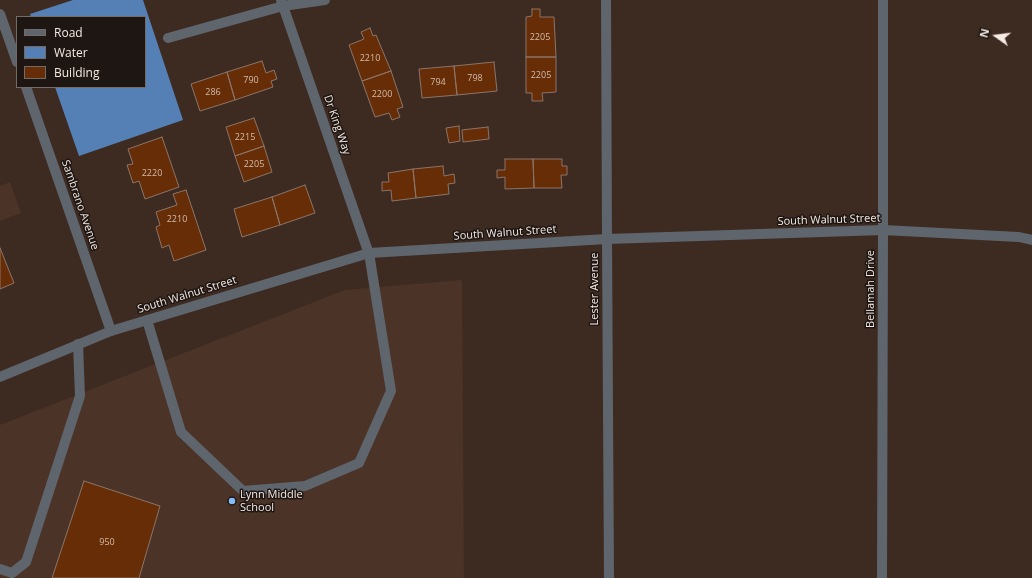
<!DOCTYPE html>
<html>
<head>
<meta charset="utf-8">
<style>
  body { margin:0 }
  #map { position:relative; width:1032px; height:578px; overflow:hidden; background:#3d2b22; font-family:"Open Sans",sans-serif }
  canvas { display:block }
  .legend { position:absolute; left:16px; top:16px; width:130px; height:72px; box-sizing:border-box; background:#1e1612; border:1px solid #746b66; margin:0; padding:5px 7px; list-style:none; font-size:12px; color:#f6eae4 }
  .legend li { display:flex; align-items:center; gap:8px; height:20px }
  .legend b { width:20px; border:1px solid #746b66 }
  .north { position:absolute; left:976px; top:16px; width:40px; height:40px; -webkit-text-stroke:3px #1e1612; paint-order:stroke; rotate:284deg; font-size:11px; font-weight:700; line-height:16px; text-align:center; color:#f6eae4 }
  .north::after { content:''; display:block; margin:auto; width:14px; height:18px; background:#f6eae4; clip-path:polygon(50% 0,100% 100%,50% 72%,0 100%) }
</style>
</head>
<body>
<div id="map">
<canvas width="1032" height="578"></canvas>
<ul class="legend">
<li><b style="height:5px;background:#5f656d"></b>Road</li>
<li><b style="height:11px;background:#5480b6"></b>Water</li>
<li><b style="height:11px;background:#672d06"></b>Building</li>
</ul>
<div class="north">N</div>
</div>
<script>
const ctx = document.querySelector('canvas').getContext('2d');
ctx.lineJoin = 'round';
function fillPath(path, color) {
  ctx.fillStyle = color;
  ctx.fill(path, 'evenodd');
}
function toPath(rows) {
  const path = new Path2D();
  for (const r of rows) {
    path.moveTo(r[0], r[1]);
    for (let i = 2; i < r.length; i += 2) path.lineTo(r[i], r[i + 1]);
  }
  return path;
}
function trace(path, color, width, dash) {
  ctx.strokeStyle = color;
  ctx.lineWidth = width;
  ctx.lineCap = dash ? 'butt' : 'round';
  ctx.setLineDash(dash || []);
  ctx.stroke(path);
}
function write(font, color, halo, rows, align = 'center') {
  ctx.font = font + ' "Open Sans",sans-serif';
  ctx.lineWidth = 3;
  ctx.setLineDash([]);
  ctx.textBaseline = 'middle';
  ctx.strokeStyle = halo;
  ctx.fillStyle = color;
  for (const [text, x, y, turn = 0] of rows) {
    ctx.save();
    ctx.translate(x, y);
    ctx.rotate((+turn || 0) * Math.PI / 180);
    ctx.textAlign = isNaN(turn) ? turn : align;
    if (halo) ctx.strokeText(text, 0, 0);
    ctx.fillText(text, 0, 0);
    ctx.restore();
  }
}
fillPath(toPath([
  [10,182,21,213,0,221,0,186],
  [462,280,464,578,0,578,0,425,345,290]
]), '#4b3327');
fillPath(toPath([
  [73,0,143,0,183,120,79,156,55,87,145,87,145,17,31,17,30,14]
]), '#5480b6');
const building = toPath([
  [532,9,540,9,540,17,554,17,556,57,526,57,526,17,532,16,532,9],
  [370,28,373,36,376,35,391,71,362,81,349,45,364,39,361,32,370,28],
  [526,57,556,57,556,92,542,93,543,101,532,101,532,93,526,93,526,57],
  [262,61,266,73,274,70,277,79,271,81,273,87,235,100,227,72,262,61],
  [494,62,497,91,457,95,454,66,494,62],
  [454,66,457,95,422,98,419,69,454,66],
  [391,71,403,107,397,109,400,117,392,120,389,113,375,117,362,81,391,71],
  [227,72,235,100,200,111,191,84,227,72],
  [254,118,264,146,235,156,226,127,254,118],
  [459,126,460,141,449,143,446,128,459,126],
  [488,127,489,139,463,142,462,130,488,127],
  [162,137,179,187,145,199,139,181,133,183,127,165,133,164,128,149,162,137],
  [264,146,272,172,244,182,235,156,264,146],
  [505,159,533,159,534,188,505,189,505,177,497,178,497,170,505,170,505,159],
  [533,159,562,159,562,166,567,166,567,175,561,175,562,188,534,188,533,159],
  [443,166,444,176,454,174,455,183,448,184,449,194,416,198,413,169,443,166],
  [413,169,416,198,392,201,391,190,382,191,382,182,389,182,388,173,413,169],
  [305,185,315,213,280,225,272,197,305,185],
  [186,190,206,250,174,261,169,245,162,248,156,227,160,225,156,212,177,205,173,194,186,190],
  [272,197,280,225,242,237,234,209,272,197],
  [0,248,14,283,0,289,0,248],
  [84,481,160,506,139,578,52,578,84,481]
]);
fillPath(building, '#672d06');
trace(building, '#8a756a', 1);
trace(toPath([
  [147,320,181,432,243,491,305,486,359,463,391,391,369,253],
  [0,569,12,573,26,562,80,396,78,344]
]), '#5f656d', 10);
trace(toPath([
  [281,0,370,257],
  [606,0,607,239,609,578],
  [0,14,17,62],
  [168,38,283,6,325,0],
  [26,87,111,331],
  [882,578,883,230,883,0]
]), '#5f656d', 10);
trace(toPath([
  [0,377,111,331,369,253,607,239,883,230,1019,237,1032,240]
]), '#5f656d', 10);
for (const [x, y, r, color] of [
  [232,501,4,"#86bbfb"]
]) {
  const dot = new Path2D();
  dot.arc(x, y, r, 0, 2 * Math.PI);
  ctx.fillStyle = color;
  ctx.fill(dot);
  trace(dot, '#1e1612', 1.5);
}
write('9px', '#d2bbac', null, [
  ["2205",540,37],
  ["2210",370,58],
  ["2205",541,75],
  ["798",475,78],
  ["790",251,80],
  ["794",438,82],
  ["286",213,92],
  ["2200",382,94],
  ["2215",245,137],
  ["2205",254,164],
  ["2220",152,173],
  ["2210",177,219],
  ["950",107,542]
]);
write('11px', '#f6eae4', '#1e1612', [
  ["Dr King Way",337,125,71],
  ["Sambrano Avenue",80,205,71],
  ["South Walnut Street",829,220,-2],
  ["South Walnut Street",505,233,-4],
  ["Lester Avenue",595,289,-90],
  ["Bellamah Drive",871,289,-90],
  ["South Walnut Street",187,295,-17]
]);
write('11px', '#f6eae4', '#1e1612', [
  ["Lynn Middle",240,495],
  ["School",240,508]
], 'left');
</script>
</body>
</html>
